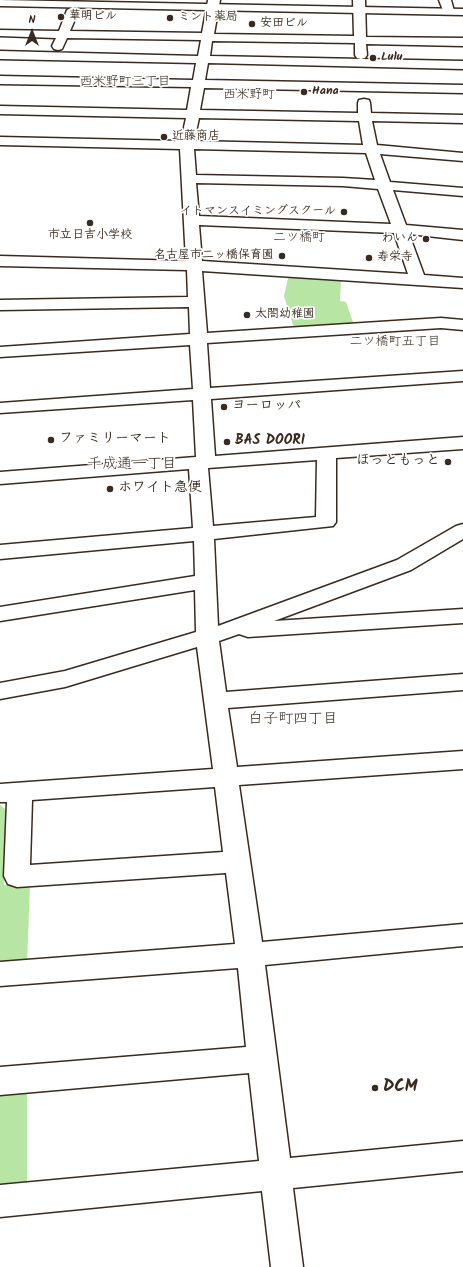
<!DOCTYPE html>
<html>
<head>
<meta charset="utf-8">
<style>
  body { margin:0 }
  #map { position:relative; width:463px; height:1267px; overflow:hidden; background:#fff; font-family:Kalam,sans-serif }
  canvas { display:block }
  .north { position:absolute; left:12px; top:12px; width:40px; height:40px; -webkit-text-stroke:3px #fff; paint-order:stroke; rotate:0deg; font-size:11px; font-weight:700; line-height:16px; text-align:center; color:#3b2a1e }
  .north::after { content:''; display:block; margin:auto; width:14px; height:18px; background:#3b2a1e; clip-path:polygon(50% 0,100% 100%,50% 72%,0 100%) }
</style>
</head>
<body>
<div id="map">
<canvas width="463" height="1267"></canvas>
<div class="north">N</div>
</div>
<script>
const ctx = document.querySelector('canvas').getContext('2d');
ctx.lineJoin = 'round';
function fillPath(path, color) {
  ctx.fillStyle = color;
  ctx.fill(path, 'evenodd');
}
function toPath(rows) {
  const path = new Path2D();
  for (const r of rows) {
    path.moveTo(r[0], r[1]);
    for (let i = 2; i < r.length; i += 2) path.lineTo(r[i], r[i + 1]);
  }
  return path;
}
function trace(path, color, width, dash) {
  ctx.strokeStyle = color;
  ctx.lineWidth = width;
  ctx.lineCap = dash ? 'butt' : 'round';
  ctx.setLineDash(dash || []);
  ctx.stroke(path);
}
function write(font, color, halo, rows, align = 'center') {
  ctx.font = font + ' Kalam,"Klee One",sans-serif';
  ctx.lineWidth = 3.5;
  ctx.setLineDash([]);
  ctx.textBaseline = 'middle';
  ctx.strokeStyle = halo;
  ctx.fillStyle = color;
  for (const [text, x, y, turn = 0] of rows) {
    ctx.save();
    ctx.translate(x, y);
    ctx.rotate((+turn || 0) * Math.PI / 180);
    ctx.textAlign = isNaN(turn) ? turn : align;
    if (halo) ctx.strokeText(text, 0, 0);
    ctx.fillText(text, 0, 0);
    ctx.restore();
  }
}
fillPath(toPath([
  [289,274,341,277,340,301,346,302,354,325,294,328,284,296],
  [0,805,8,811,4,885,30,883,27,965,0,967],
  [27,1086,27,1188,0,1190,0,1089]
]), '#b6e5a4');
const minor = toPath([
  [208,0,220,0,214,34,354,36,353,0,365,0,366,37,463,38,463,46,366,44,367,55,365,58,361,59,357,58,355,55,355,43,212,41,210,56,463,61,463,69,208,63,205,80,463,85,463,93,204,88,200,110,358,113,358,103,359,100,364,99,369,100,370,103,371,113,463,115,463,123,372,121,377,145,463,153,463,161,380,154,390,182,463,188,463,196,393,190,406,225,463,230,463,240,409,234,424,275,463,278,463,288,202,271,207,333,441,318,463,320,463,330,441,328,207,343,210,388,463,371,463,381,211,399,215,456,463,437,463,449,336,458,336,522,333,526,214,539,218,626,397,560,456,526,463,524,463,539,411,570,274,621,463,609,463,623,248,637,239,634,219,641,226,692,463,674,463,690,228,708,237,767,463,751,463,769,239,785,262,942,463,924,463,946,265,965,290,1158,463,1141,463,1171,293,1188,303,1267,271,1267,262,1191,0,1217,0,1185,259,1161,249,1073,0,1095,0,1067,246,1047,238,968,0,986,0,962,235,944,226,873,17,887,8,884,4,876,7,802,0,802,0,784,213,769,197,647,65,687,0,699,0,683,65,671,196,632,195,590,0,621,0,607,195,576,194,541,0,559,0,545,193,528,189,469,0,484,0,472,196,457,193,400,0,413,0,403,193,389,190,345,0,357,0,347,190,334,189,307,0,310,0,300,188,297,187,270,0,266,0,256,186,261,180,149,0,145,0,137,181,141,186,118,0,114,0,106,187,110,191,87,0,84,0,76,193,80,196,63,0,59,0,51,198,56,201,40,67,38,62,49,58,50,54,49,52,46,56,38,0,36,0,30,59,31,67,10,73,7,79,10,70,31,202,33,208,0],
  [199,118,359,121,363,145,194,141,199,118],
  [194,149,366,153,375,180,343,178,196,175,194,149],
  [196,183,343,186,378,189,391,224,199,216,196,183],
  [199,225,394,233,408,274,202,261,199,225],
  [317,460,316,517,213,526,208,468,317,460],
  [215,787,223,852,30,865,32,800,215,787],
  [439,0,451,0,454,11,452,13,444,13,439,0]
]);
const major = toPath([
  [0,0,463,9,463,15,0,6,0,0]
]);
trace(minor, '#3b2a1e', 3);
trace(major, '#3b2a1e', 3);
fillPath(minor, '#fff');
fillPath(major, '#fff');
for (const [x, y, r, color] of [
  [61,17,4,"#3b2a1e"],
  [170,18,4,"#3b2a1e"],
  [252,24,4,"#3b2a1e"],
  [373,58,4,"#3b2a1e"],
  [304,92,4,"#3b2a1e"],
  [164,137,4,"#3b2a1e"],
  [344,212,4,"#3b2a1e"],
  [90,223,4,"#3b2a1e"],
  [426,239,4,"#3b2a1e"],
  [282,256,4,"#3b2a1e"],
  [369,258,4,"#3b2a1e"],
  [247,315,4,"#3b2a1e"],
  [224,407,4,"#3b2a1e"],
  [51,440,4,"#3b2a1e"],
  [227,442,4,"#3b2a1e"],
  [448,462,4,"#3b2a1e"],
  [110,489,4,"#3b2a1e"],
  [375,1088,4,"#3b2a1e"]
]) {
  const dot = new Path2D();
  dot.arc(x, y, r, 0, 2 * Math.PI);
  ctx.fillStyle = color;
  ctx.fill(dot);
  trace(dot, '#fff', 1.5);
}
write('bold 12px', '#3b2a1e', '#fff', [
  ["華明ビル",69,17],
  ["ミント薬局",178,18],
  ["安田ビル",260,24],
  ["Lulu",381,58],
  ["Hana",312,92],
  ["近藤商店",172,137],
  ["イトマンスイミングスクール",336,212,"right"],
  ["市立日吉小学校",90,236,"center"],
  ["わいん",418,239,"right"],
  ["名古屋市二ッ橋保育園",274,256,"right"],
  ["寿栄寺",377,258],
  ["太閤幼稚園",255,315]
], 'left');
write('13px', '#3b2a1e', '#fff', [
  ["西米野町三丁目",125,83],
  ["二ツ橋町五丁目",395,343]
]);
write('13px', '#3b2a1e', '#fff', [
  ["西米野町",249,96],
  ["二ツ橋町",299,239]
]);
write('bold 14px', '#3b2a1e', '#fff', [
  ["ヨーロッパ",232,407],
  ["ファミリーマート",59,440],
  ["BAS DOORI",235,442],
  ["ほっともっと",440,462,"right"],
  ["ホワイト急便",118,489]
], 'left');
write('15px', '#3b2a1e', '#fff', [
  ["千成通一丁目",132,465],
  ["白子町四丁目",293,720]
]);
write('bold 17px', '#3b2a1e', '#fff', [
  ["DCM",383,1088]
], 'left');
</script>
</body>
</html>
